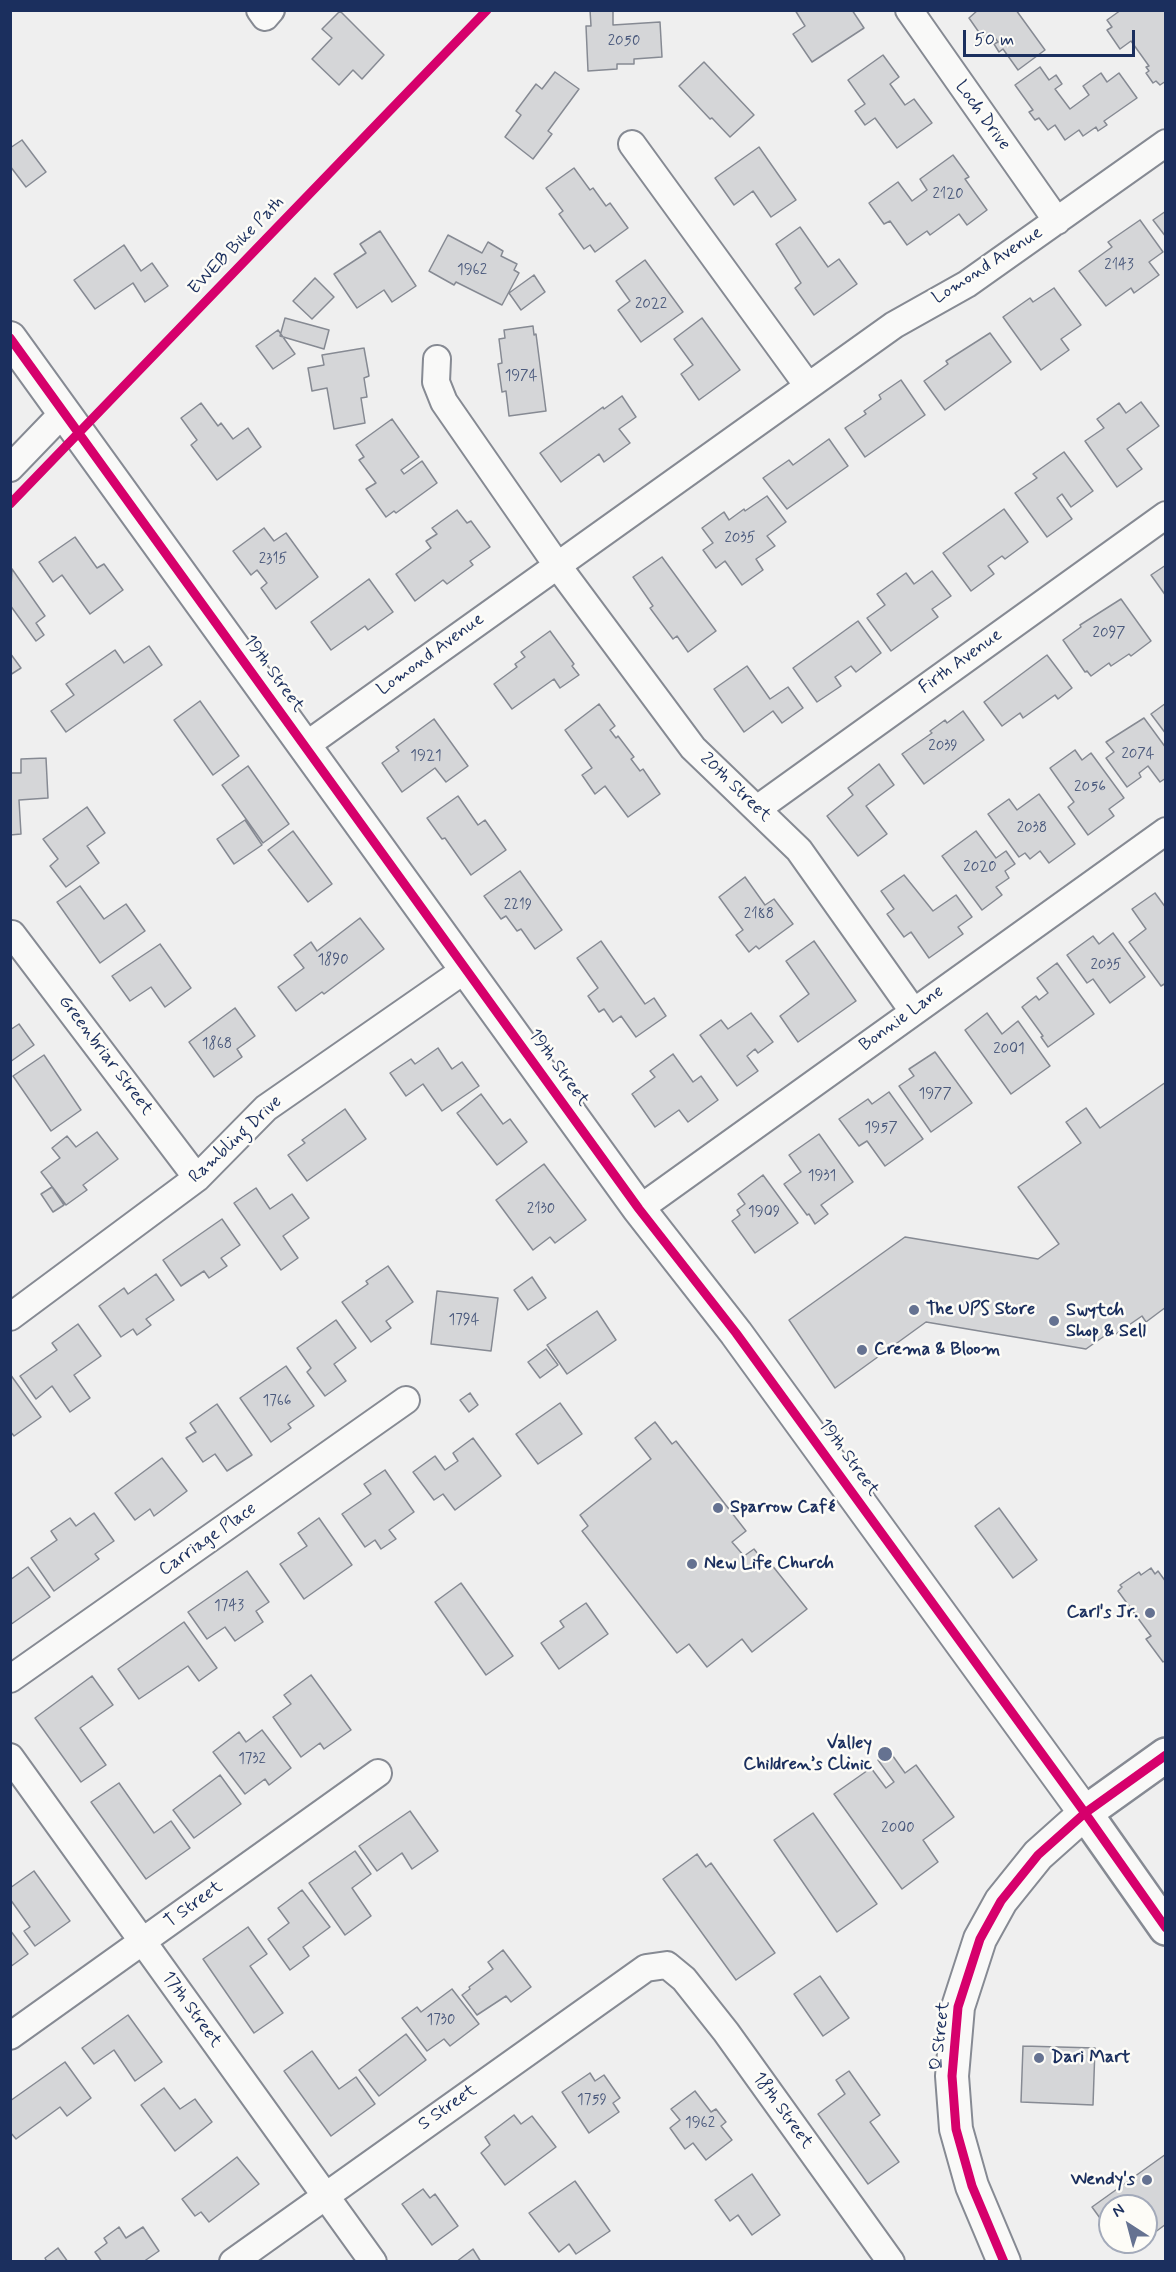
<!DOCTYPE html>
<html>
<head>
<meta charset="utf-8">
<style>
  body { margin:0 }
  #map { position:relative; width:1176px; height:2272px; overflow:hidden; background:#efefef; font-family:Mynerve,sans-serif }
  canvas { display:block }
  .frame { position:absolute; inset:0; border:12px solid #1b2f5e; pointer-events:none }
  .north { position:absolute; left:1098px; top:2194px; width:60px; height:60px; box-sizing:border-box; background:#fdfcf7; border:2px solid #a3aaba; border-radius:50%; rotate:324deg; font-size:16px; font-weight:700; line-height:24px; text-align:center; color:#1b2f5e }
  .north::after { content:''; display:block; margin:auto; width:21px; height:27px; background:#657291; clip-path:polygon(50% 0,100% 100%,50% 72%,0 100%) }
  .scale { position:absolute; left:963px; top:30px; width:172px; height:27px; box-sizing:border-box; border:3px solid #1b2f5e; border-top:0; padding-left:8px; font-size:18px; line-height:21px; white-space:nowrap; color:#1b2f5e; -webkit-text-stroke:4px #fdfcf7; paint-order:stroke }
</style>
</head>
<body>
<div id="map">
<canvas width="1176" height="2272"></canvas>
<div class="frame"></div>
<div class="north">N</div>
<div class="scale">50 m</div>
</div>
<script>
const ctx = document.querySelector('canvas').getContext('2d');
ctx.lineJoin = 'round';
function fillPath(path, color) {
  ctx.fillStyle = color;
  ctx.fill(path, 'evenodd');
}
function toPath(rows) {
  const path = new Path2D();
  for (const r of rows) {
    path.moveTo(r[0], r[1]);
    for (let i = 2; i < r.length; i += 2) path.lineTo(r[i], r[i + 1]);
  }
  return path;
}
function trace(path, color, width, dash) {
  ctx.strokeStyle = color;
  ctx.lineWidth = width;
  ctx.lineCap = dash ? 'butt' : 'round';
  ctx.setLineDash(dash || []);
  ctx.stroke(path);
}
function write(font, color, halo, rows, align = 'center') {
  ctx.font = font + ' Mynerve,sans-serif';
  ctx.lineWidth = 5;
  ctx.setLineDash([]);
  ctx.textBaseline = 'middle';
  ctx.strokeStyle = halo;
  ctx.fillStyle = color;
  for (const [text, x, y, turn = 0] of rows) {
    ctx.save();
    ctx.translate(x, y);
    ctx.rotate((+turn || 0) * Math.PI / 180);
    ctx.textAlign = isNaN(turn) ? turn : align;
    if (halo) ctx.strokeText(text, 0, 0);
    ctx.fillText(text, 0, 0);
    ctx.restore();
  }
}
const building = toPath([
  [590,10,613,10,613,25,660,22,662,57,634,59,634,64,617,64,617,69,588,71,586,26,591,26,590,10],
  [795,10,852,10,864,28,812,62,793,34,805,26,795,10],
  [978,10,1016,10,1045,50,1018,70,1003,49,999,52,994,44,998,42,993,35,985,41,969,18,978,10],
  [1121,10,1166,10,1166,81,1160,85,1156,81,1153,83,1146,73,1149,71,1146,67,1149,66,1131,41,1120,49,1107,30,1112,27,1107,20,1121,10],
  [340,11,384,55,362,79,353,70,339,85,312,59,332,38,322,29,340,11],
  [883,55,899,77,890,84,905,105,914,99,932,123,897,148,875,118,865,125,855,111,865,104,848,80,883,55],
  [704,62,754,115,730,137,712,118,710,119,679,86,704,62],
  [1040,67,1049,80,1056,75,1062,84,1055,89,1070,109,1089,95,1083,86,1101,73,1107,82,1119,73,1137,98,1104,121,1107,125,1098,131,1096,127,1083,136,1079,130,1065,140,1055,125,1048,130,1039,118,1035,120,1029,112,1033,110,1015,85,1040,67],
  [555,72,579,89,548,131,552,134,533,159,505,137,521,115,516,111,536,84,542,89,555,72],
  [22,140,46,172,26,187,10,166,10,148,22,140],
  [759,147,796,200,771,217,753,191,734,205,715,178,759,147],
  [953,155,969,177,965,179,987,210,967,225,959,214,930,235,927,231,907,245,890,221,884,224,869,203,898,182,912,201,927,190,920,179,953,155],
  [574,168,590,190,593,188,606,206,610,203,628,228,595,252,590,245,584,249,559,214,563,211,546,188,574,168],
  [1166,211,1166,237,1153,220,1166,211],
  [1140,220,1163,252,1149,262,1159,275,1134,293,1131,288,1106,306,1079,271,1112,247,1108,242,1140,220],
  [800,227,828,267,839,259,857,284,814,315,795,288,801,283,776,244,800,227],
  [380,231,416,286,392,302,384,290,357,308,334,274,366,253,360,244,380,231],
  [448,235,482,253,488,242,503,251,501,256,517,264,514,270,519,273,502,305,456,282,454,285,429,271,448,235],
  [124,245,141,271,152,263,168,286,145,302,133,283,95,309,74,280,124,245],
  [645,260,683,312,641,342,618,310,630,301,616,281,645,260],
  [534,275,545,292,521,310,509,293,534,275],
  [315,278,334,297,312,319,293,301,315,278],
  [1054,288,1081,325,1061,339,1069,350,1041,370,1003,317,1030,298,1033,302,1054,288],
  [285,318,329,330,324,349,280,336,285,318],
  [702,318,740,370,699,400,681,374,693,365,674,339,702,318],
  [533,326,534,335,536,334,546,411,509,416,506,391,502,392,498,364,502,363,499,339,505,338,504,330,533,326],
  [278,330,295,354,273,369,256,346,278,330],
  [990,333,1011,362,945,410,924,381,948,364,946,361,990,333],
  [364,348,369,376,364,378,367,397,361,398,365,423,334,429,327,388,312,391,308,368,324,365,322,355,364,348],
  [901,380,925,415,865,457,845,428,866,414,864,411,881,399,879,395,901,380],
  [622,396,636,417,619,429,630,443,604,462,599,454,561,482,540,453,603,407,604,409,622,396],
  [1141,402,1159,426,1127,449,1142,469,1117,487,1085,441,1104,428,1097,419,1119,403,1126,413,1141,402],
  [201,403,218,426,221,423,233,439,248,428,261,447,217,480,191,445,197,440,181,418,201,403],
  [392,419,419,457,401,470,404,474,422,461,437,483,396,513,394,511,386,517,366,489,376,483,359,460,364,457,356,445,392,419],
  [829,439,848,466,787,509,763,478,789,460,793,465,829,439],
  [1064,452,1093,491,1071,507,1062,494,1057,498,1072,519,1047,537,1015,493,1037,478,1033,474,1064,452],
  [767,496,786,522,767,536,775,546,756,559,763,570,742,585,725,561,716,568,703,550,713,543,702,528,724,512,729,520,744,509,745,511,767,496],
  [1004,509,1028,542,1005,559,1002,556,988,566,994,574,971,591,943,553,1004,509],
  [457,510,467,523,471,521,490,547,470,561,473,565,447,584,443,580,415,601,396,574,431,548,426,541,437,534,432,528,457,510],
  [264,528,274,541,286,533,318,577,276,609,261,588,267,583,257,570,251,575,233,551,264,528],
  [75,537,97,568,104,564,123,590,90,614,62,575,53,582,39,562,75,537],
  [662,557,716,631,688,652,677,636,673,639,650,608,653,606,633,577,662,557],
  [1166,565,1166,596,1151,575,1166,565],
  [12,569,45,616,36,623,44,635,36,641,10,605,12,569],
  [932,571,951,596,932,609,938,617,891,651,867,618,885,605,877,594,906,573,914,584,932,571],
  [369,579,393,612,368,630,365,626,331,650,311,622,369,579],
  [1121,599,1151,641,1131,656,1129,654,1111,666,1109,663,1091,676,1087,671,1085,672,1063,640,1081,627,1080,625,1121,599],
  [858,621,881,653,856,672,851,666,835,677,841,686,817,702,793,668,858,621],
  [550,631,574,664,572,666,579,675,560,688,554,679,512,709,494,684,517,667,515,664,525,657,521,652,550,631],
  [149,646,162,665,66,732,51,711,74,695,66,684,115,650,124,663,149,646],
  [10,653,21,668,10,675,10,653],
  [1047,655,1072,688,1058,699,1055,695,1023,718,1020,713,1002,726,984,702,1047,655],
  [747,666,770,699,788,687,803,708,782,723,773,711,744,732,714,689,747,666],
  [200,701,239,756,213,775,174,720,200,701],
  [1166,703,1166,734,1151,714,1166,703],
  [599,704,615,726,610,730,616,738,618,736,634,757,631,759,640,771,643,769,660,794,628,817,605,786,595,794,582,775,592,768,565,730,599,704],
  [963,711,984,740,924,784,902,754,932,733,930,731,945,720,947,723,963,711],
  [1144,718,1166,748,1166,778,1160,782,1148,766,1139,773,1141,777,1127,787,1106,758,1114,752,1106,742,1144,718],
  [434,719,468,766,446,782,435,768,402,792,382,763,399,751,396,747,434,719],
  [1075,750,1082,760,1091,753,1124,798,1109,809,1114,816,1088,835,1068,807,1074,802,1050,768,1075,750],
  [46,758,48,798,19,800,21,834,10,835,10,773,21,773,21,759,46,758],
  [879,764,894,785,866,806,887,834,858,856,827,816,853,795,848,788,879,764],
  [248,766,289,824,263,843,222,785,248,766],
  [1039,794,1075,844,1049,863,1040,851,1030,859,1025,853,1019,857,988,814,1009,799,1017,810,1039,794],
  [458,796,478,825,485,820,506,850,471,875,445,838,442,839,427,818,458,796],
  [87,807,105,833,87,846,99,863,66,887,50,866,58,859,43,839,87,807],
  [245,820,262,845,234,864,217,839,245,820],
  [293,831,332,884,308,902,268,850,293,831],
  [976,831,996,858,1006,851,1015,864,1005,871,1009,878,996,887,1002,895,982,910,942,856,976,831],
  [520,871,562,930,535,949,521,929,517,931,506,916,501,919,484,896,520,871],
  [904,875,933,911,956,895,972,917,958,927,963,934,929,958,911,932,904,937,887,914,894,909,881,891,904,875],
  [745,877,765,905,774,899,793,924,759,949,756,946,749,952,736,935,743,930,719,897,745,877],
  [80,886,104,919,126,904,145,931,100,963,57,902,80,886],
  [1155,893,1166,908,1166,983,1161,986,1129,942,1146,929,1132,909,1155,893],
  [360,918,384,949,324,994,322,992,296,1011,278,987,304,968,294,955,311,942,317,951,360,918],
  [1113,933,1145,977,1110,1003,1093,979,1087,983,1067,955,1093,936,1099,944,1113,933],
  [601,941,645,1004,654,998,666,1016,636,1037,621,1016,613,1022,604,1009,599,1012,588,996,598,988,577,958,601,941],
  [814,941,856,1001,798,1042,780,1016,809,994,786,961,814,941],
  [160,944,191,988,165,1007,151,987,130,1001,112,976,160,944],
  [1057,963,1094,1014,1048,1047,1041,1037,1043,1036,1022,1007,1036,996,1039,1000,1048,993,1037,978,1057,963],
  [235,1008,255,1036,237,1049,242,1057,214,1077,189,1042,235,1008],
  [751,1013,773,1042,758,1053,755,1049,747,1056,758,1071,737,1086,700,1035,721,1020,728,1029,751,1013],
  [987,1013,1002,1034,1018,1021,1050,1066,1011,1094,965,1030,987,1013],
  [19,1024,34,1045,10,1062,10,1030,19,1024],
  [438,1048,452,1069,462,1062,479,1086,442,1111,423,1084,406,1096,390,1073,411,1059,415,1064,438,1048],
  [935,1052,972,1103,931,1132,899,1086,914,1076,909,1069,935,1052],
  [673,1054,693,1082,701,1076,718,1100,688,1122,679,1110,655,1127,632,1094,655,1077,650,1071,673,1054],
  [44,1055,81,1110,51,1131,13,1076,44,1055],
  [1166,1082,1166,1307,1146,1322,1142,1316,1113,1336,1110,1332,1086,1349,926,1322,835,1388,789,1320,905,1237,1038,1259,1059,1244,1018,1187,1081,1143,1066,1122,1086,1108,1100,1128,1166,1082],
  [889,1092,923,1139,885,1166,867,1141,859,1146,839,1119,868,1099,872,1104,889,1092],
  [481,1094,503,1124,510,1119,527,1142,497,1165,457,1113,481,1094],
  [345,1109,366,1139,307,1181,288,1155,305,1143,302,1140,345,1109],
  [97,1132,118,1159,83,1185,87,1190,66,1205,41,1172,60,1158,52,1148,67,1136,76,1147,97,1132],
  [819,1134,853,1182,821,1205,828,1214,815,1224,809,1214,807,1215,784,1184,801,1172,789,1155,819,1134],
  [544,1164,586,1220,555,1243,550,1237,533,1250,496,1200,544,1164],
  [763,1175,798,1223,755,1253,732,1221,740,1215,737,1210,745,1204,738,1194,763,1175],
  [52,1187,64,1205,53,1212,41,1194,52,1187],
  [256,1188,270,1209,292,1194,309,1218,283,1236,298,1258,281,1270,234,1203,256,1188],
  [222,1219,240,1245,221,1258,227,1266,209,1278,204,1271,181,1286,163,1260,222,1219],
  [388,1266,413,1302,386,1321,391,1328,371,1342,342,1302,368,1284,366,1281,388,1266],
  [156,1274,174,1300,146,1319,151,1325,137,1335,133,1329,121,1337,99,1306,124,1288,128,1294,156,1274],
  [532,1277,546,1298,528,1310,514,1290,532,1277],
  [437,1291,498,1298,491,1351,431,1344,437,1291],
  [597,1311,616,1340,567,1374,547,1345,597,1311],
  [336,1320,356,1348,334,1364,346,1381,325,1396,307,1372,311,1368,297,1348,336,1320],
  [78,1324,101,1356,74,1375,90,1398,70,1412,52,1386,36,1399,20,1376,57,1350,52,1343,78,1324],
  [546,1349,558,1365,540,1378,528,1362,546,1349],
  [286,1366,314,1406,288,1424,291,1428,271,1442,240,1398,286,1366],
  [10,1374,41,1417,14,1436,10,1431,10,1374],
  [470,1393,478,1405,469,1412,460,1400,470,1393],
  [560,1403,582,1434,538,1464,516,1434,560,1403],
  [217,1404,252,1455,227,1471,215,1454,203,1462,186,1438,196,1432,190,1423,217,1404],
  [655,1422,672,1444,676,1441,746,1531,732,1542,744,1556,754,1549,768,1567,771,1564,807,1609,752,1652,742,1639,707,1667,689,1644,677,1653,582,1531,588,1526,580,1515,651,1459,635,1438,655,1422],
  [473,1438,501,1476,455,1510,443,1494,434,1500,413,1472,435,1456,445,1470,458,1461,453,1453,473,1438],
  [162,1458,187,1491,154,1516,150,1509,135,1520,115,1493,162,1458],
  [385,1470,414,1512,389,1530,396,1539,381,1549,375,1540,365,1547,342,1514,371,1494,364,1484,385,1470],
  [999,1508,1037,1560,1013,1578,975,1526,999,1508],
  [94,1513,114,1541,95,1554,99,1559,54,1591,31,1558,57,1540,51,1531,70,1518,76,1526,94,1513],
  [319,1518,352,1565,304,1599,280,1564,307,1546,298,1533,319,1518],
  [28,1567,50,1597,10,1625,10,1580,28,1567],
  [1151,1568,1155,1574,1158,1571,1166,1582,1166,1660,1163,1662,1146,1639,1151,1636,1118,1591,1122,1587,1120,1585,1139,1572,1141,1575,1151,1568],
  [247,1571,269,1602,256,1611,263,1622,235,1641,225,1627,207,1639,188,1612,247,1571],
  [461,1583,513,1656,486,1675,435,1602,461,1583],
  [586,1603,608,1634,559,1669,541,1643,564,1627,560,1621,586,1603],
  [184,1622,217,1668,199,1681,188,1666,139,1699,118,1669,184,1622],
  [311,1675,351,1730,324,1749,320,1743,301,1757,273,1717,291,1704,284,1695,311,1675],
  [92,1676,113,1705,80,1728,106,1765,81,1782,35,1718,92,1676],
  [262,1730,291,1768,269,1785,265,1779,245,1794,213,1752,239,1732,246,1742,262,1730],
  [890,1752,905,1773,916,1765,954,1817,923,1840,938,1862,902,1889,834,1794,871,1768,886,1788,894,1782,878,1760,890,1752],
  [220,1775,241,1804,194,1838,173,1810,220,1775],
  [119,1783,154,1833,171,1821,190,1848,146,1879,91,1802,119,1783],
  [410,1811,438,1851,412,1869,402,1853,377,1871,359,1846,410,1811],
  [813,1813,877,1904,837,1932,774,1840,813,1813],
  [355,1851,371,1874,352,1888,371,1916,345,1935,309,1883,355,1851],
  [697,1854,706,1867,711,1863,775,1953,736,1980,663,1879,697,1854],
  [34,1871,70,1921,35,1946,24,1931,30,1927,10,1899,10,1888,34,1871],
  [302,1890,330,1927,303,1947,309,1956,290,1970,268,1939,289,1923,278,1908,302,1890],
  [248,1927,267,1954,250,1966,283,2013,254,2033,203,1959,248,1927],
  [10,1930,28,1954,10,1967,10,1930],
  [503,1950,531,1987,511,2002,506,1996,477,2015,462,1995,470,1989,469,1987,493,1969,488,1962,503,1950],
  [820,1976,849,2018,823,2036,794,1994,820,1976],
  [452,1989,479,2024,450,2046,444,2039,427,2051,402,2018,417,2007,421,2012,452,1989],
  [128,2015,162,2062,135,2081,114,2050,94,2064,82,2048,128,2015],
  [406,2034,426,2060,379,2096,359,2070,406,2034],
  [1023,2046,1095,2048,1093,2105,1021,2102,1023,2046],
  [312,2051,339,2089,356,2077,375,2104,331,2136,284,2071,312,2051],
  [65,2062,91,2098,67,2116,60,2107,16,2139,10,2132,10,2101,65,2062],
  [849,2071,880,2115,870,2122,899,2162,868,2184,818,2114,845,2094,836,2080,849,2071],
  [590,2073,595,2081,604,2075,620,2098,613,2103,619,2112,589,2133,562,2092,590,2073],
  [164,2088,180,2109,195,2099,212,2122,175,2151,141,2105,164,2088],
  [695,2091,711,2112,716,2109,726,2122,721,2126,732,2140,706,2160,693,2143,685,2149,670,2128,680,2120,671,2109,695,2091],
  [514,2115,521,2124,532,2116,556,2147,505,2185,481,2153,490,2145,485,2137,514,2115],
  [1166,2154,1166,2224,1146,2239,1146,2206,1110,2206,1110,2232,1092,2207,1166,2154],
  [237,2157,259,2184,209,2222,201,2212,195,2216,182,2199,237,2157],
  [752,2174,780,2215,752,2235,738,2215,730,2221,715,2200,752,2174],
  [575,2181,610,2231,576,2254,569,2244,559,2252,529,2213,575,2181],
  [423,2189,430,2198,435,2194,458,2226,432,2245,402,2204,423,2189],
  [119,2227,126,2238,143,2227,159,2251,143,2262,102,2262,95,2252,107,2243,104,2238,119,2227],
  [1117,2242,1141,2242,1125,2253,1117,2242],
  [58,2248,68,2262,47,2262,45,2258,58,2248],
  [473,2249,481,2262,456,2262,473,2249]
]);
fillPath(building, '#d5d6d8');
trace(building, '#868a93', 1.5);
const minor = toPath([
  [260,10,265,17,271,10],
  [909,10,1057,221],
  [632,144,808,386],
  [437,359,436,382,444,402,557,565,693,748,799,850,913,1011],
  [10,468,64,412],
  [305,746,894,325,967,284,1166,143],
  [757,809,1166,515],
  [10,935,12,934,197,1178],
  [639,1209,1166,831],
  [10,1317,197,1178,266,1108,466,969],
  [10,1679,406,1400],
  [10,1757,373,2262],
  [10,2036,378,1773],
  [233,2262,646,1968,667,1965,684,1979,726,2032,891,2262]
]);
const tertiary = toPath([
  [10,338,639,1209,736,1333,1085,1813,1038,1855,1001,1901,980,1939,958,2007,952,2076,956,2129,972,2186,1004,2262]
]);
const secondary = toPath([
  [1166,1755,1085,1813,1166,1928]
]);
trace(minor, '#868a93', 30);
trace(tertiary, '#868a93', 36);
trace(secondary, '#868a93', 38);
trace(minor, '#f9f9f8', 26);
trace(tertiary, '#f9f9f8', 32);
trace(secondary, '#f9f9f8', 33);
trace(toPath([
  [10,338,639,1209,736,1333,1085,1813,1166,1928],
  [10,504,487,10],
  [1004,2262,972,2186,956,2129,952,2076,958,2007,980,1939,1001,1901,1038,1855,1085,1813,1166,1755]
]), '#d6006c', 9);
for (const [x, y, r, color] of [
  [914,1310,6,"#657291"],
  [1054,1321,6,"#657291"],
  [862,1350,6,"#657291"],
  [718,1508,6,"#657291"],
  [692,1564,6,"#657291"],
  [1150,1613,6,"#657291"],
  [885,1754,8,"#657291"],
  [1039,2058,6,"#657291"],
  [1147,2180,6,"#657291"]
]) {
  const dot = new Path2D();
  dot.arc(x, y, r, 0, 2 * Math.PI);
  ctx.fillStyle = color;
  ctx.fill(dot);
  trace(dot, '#fdfcf7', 2);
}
write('15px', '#4a597c', null, [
  ["2050",624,42],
  ["2120",948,195],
  ["2143",1119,266],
  ["1962",472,271],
  ["2022",651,305],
  ["1974",521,377],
  ["2035",740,539],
  ["2315",273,560],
  ["2097",1109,634],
  ["2039",943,747],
  ["2074",1138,755],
  ["1921",426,757],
  ["2056",1090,788],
  ["2038",1032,829],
  ["2020",980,868],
  ["2219",518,906],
  ["2188",759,915],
  ["1890",333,961],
  ["2035",1106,966],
  ["1868",217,1045],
  ["2001",1009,1050],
  ["1977",935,1095],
  ["1957",881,1129],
  ["1931",822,1177],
  ["2130",541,1210],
  ["1909",764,1213],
  ["1794",464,1321],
  ["1766",277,1402],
  ["1743",229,1607],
  ["1732",252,1760],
  ["2000",898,1829],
  ["1730",441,2021],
  ["1759",592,2101],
  ["1962",700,2124]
]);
write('18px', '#1b2f5e', '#fdfcf7', [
  ["Loch Drive",982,116,54],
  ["EWEB Bike Path",237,246,-46],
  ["Lomond Avenue",988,266,-33],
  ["Lomond Avenue",431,655,-36],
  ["Firth Avenue",961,662,-36],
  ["19th Street",273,674,54],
  ["20th Street",735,788,44],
  ["Bonnie Lane",902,1019,-36],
  ["Greenbriar Street",105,1056,53],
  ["19th Street",558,1068,54],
  ["Rambling Drive",236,1140,-43],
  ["19th Street",848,1458,54],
  ["Carriage Place",208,1540,-35],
  ["T Street",194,1905,-36],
  ["17th Street",191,2010,54],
  ["Q Street",941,2036,-84],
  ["S Street",448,2108,-35],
  ["18th Street",782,2111,54]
]);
write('bold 18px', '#1b2f5e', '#fdfcf7', [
  ["The UPS Store",926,1310],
  ["Swytch",1066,1311],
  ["Shop & Sell",1066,1332],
  ["Crema & Bloom",874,1350],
  ["Sparrow Café",730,1508],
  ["New Life Church",704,1564],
  ["Carl's Jr.",1138,1613,"right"],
  ["Valley",872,1744,"right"],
  ["Children’s Clinic",872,1765,"right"],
  ["Dari Mart",1051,2058],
  ["Wendy's",1135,2180,"right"]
], 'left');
</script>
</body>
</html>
